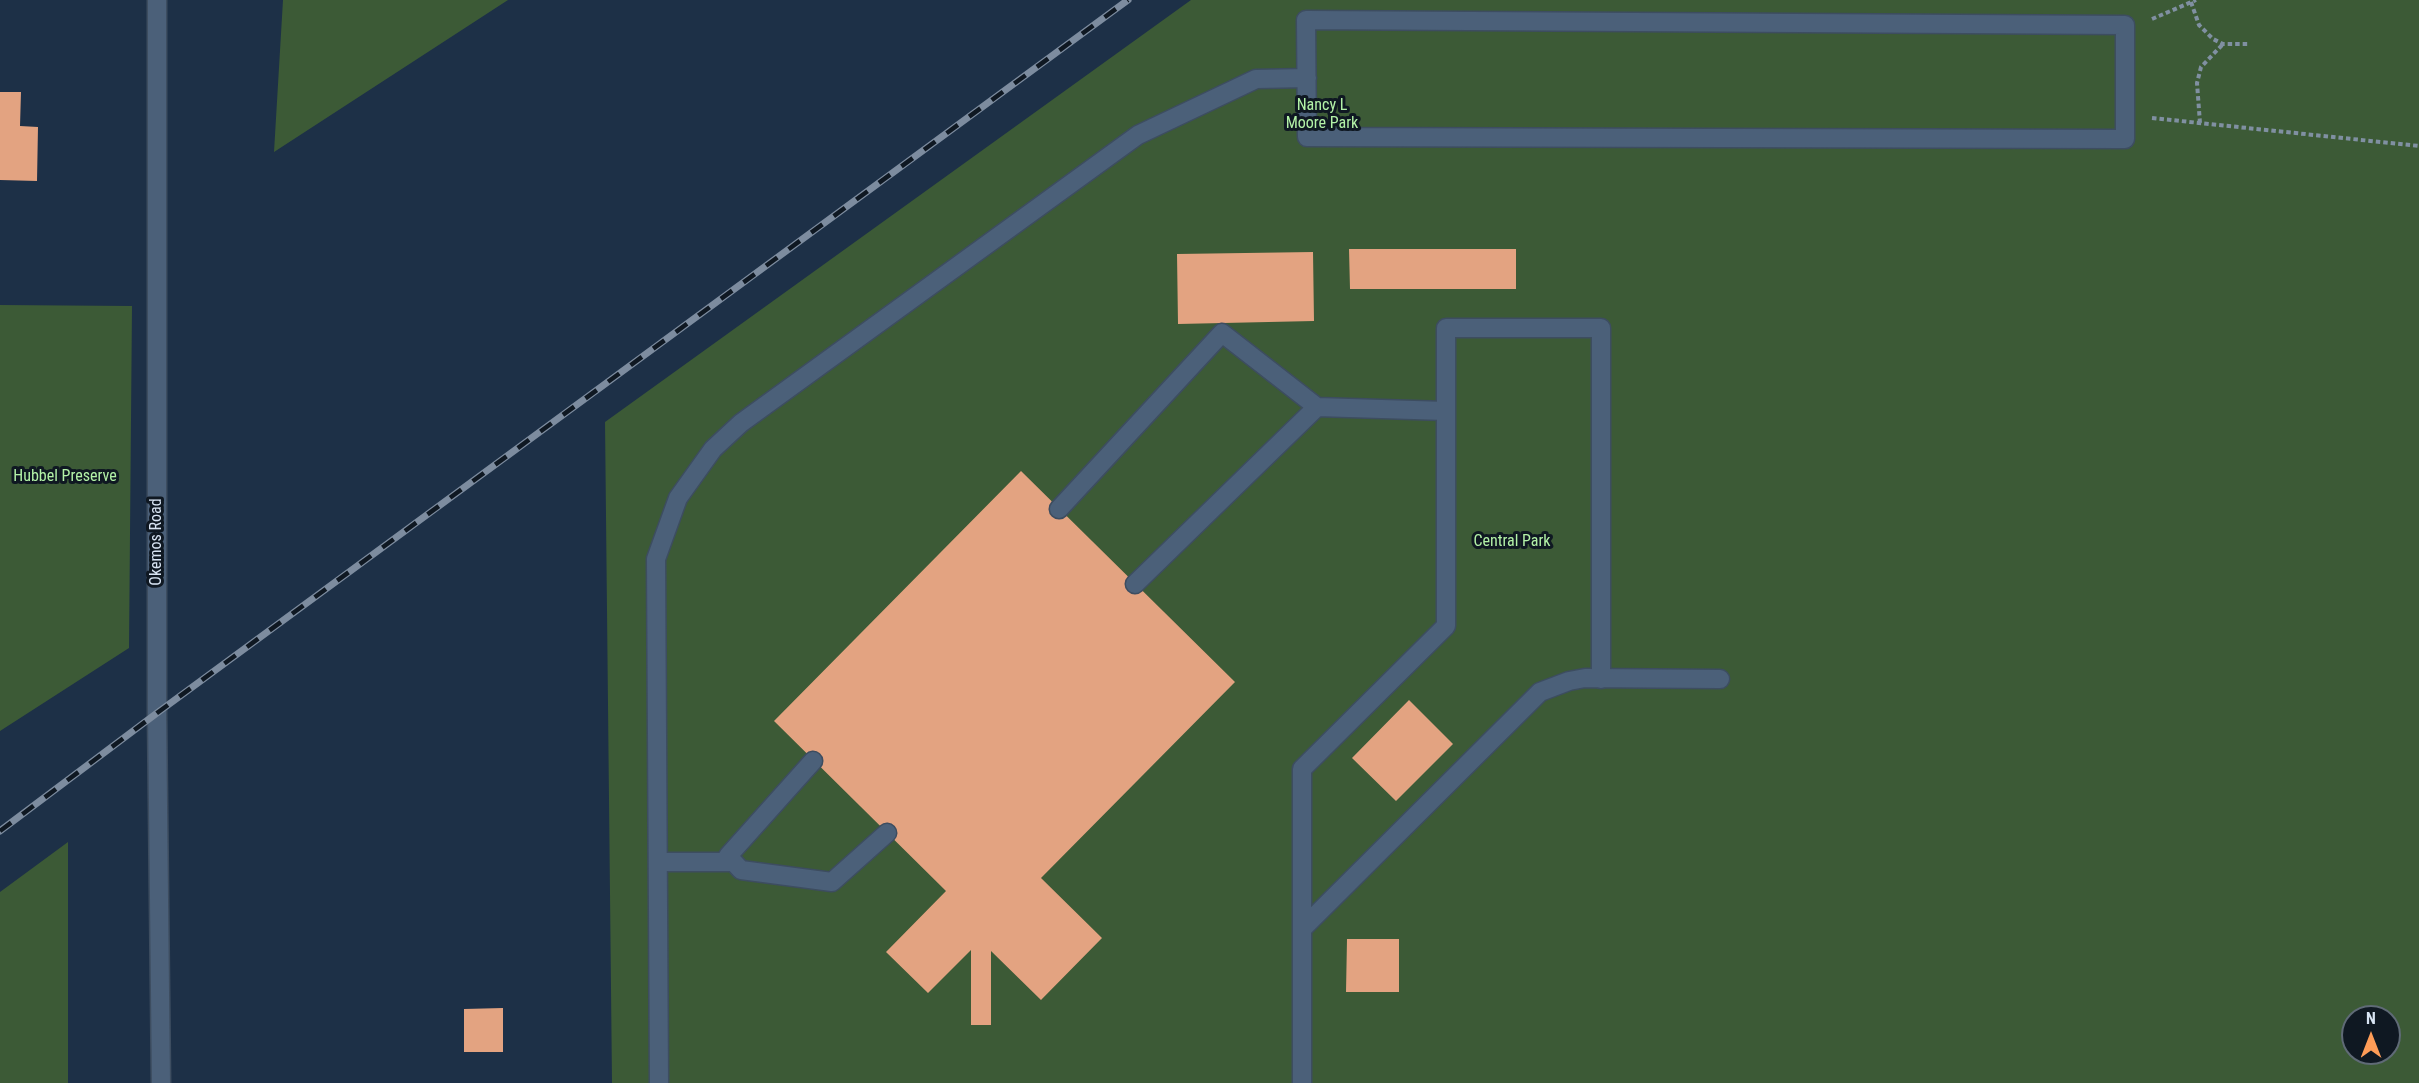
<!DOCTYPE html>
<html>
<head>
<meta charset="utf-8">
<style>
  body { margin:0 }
  #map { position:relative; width:2419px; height:1083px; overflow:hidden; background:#1d3047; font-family:"Roboto Condensed",sans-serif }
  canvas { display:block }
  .north { position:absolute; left:2341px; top:1005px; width:60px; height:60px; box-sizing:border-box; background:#0f1822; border:2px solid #5f6a76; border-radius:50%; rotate:0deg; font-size:16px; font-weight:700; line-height:24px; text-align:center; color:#d8e4f3 }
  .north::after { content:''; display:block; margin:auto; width:21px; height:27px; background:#fe9c57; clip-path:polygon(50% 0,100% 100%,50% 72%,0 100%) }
</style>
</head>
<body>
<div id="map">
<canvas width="2419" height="1083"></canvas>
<div class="north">N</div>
</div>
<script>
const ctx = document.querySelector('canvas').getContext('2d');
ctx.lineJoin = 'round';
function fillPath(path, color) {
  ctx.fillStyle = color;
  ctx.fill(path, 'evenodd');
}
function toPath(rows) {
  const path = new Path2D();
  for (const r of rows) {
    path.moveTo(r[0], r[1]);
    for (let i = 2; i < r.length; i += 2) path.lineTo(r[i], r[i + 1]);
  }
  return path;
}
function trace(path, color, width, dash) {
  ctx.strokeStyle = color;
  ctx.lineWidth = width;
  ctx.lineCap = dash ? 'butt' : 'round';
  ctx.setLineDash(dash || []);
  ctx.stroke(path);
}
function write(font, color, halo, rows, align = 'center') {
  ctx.font = font + ' "Roboto Condensed",sans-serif';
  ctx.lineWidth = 6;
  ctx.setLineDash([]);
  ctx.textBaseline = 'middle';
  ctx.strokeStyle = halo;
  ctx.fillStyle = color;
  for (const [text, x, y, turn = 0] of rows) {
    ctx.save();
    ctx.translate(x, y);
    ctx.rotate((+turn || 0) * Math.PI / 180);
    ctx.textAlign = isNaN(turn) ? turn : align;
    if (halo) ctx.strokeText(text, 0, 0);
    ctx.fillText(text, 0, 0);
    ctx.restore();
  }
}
fillPath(toPath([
  [283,0,508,0,274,152],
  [1191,0,2419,0,2419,1083,612,1083,605,422],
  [2353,1017,2389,1017,2389,1053,2353,1053],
  [0,305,132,306,129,648,0,731],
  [68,842,68,1083,0,1083,0,892]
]), '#3c5a36');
fillPath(toPath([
  [0,92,21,92,20,126,38,127,37,181,0,180],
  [1349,249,1516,249,1516,289,1350,289],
  [1313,252,1314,321,1178,324,1177,254],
  [1021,471,1235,682,1041,878,1102,938,1041,1000,991,951,991,1025,971,1025,971,950,928,993,886,952,946,891,774,721],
  [1409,700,1453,744,1396,801,1352,758],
  [1347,939,1399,939,1399,992,1346,992],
  [503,1008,503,1052,464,1052,464,1009]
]), '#e3a381');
const minor = toPath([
  [157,0,157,713,161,1083],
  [1306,20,2125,25,2125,139,1307,137,1306,20],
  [1317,407,1446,411],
  [1059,509,1222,333,1317,407,1135,584],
  [813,761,728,856,741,870,832,882,887,833],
  [658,862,733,862],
  [1302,929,1302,769,1446,626,1446,328,1601,328,1601,679],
  [659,1083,656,559,678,498,713,449,741,423,1138,135,1256,79,1307,78],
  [1302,1083,1302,929,1540,692,1569,681,1585,678,1720,679]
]);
trace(minor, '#3d4d60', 21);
trace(toPath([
  [2191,2,2199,25,2213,39,2223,44,2250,44],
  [2152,19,2196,0],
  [2152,118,2419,146],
  [2200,123,2197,83,2201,67,2223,44]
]), '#8090a2', 4, [4.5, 3]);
trace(minor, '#4b6079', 18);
const rail = toPath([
  [0,831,157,713,1128,0]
]);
trace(rail, '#7d8c9f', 7);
trace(rail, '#0f1822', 4.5, [14]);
write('16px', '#b3f2a7', '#0f1822', [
  ["Nancy L",1322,106],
  ["Moore Park",1322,124],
  ["Hubbel Preserve",65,477],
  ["Central Park",1512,542]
]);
write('16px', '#d8e4f3', '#0f1822', [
  ["Okemos Road",157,542,-90]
]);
</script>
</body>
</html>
